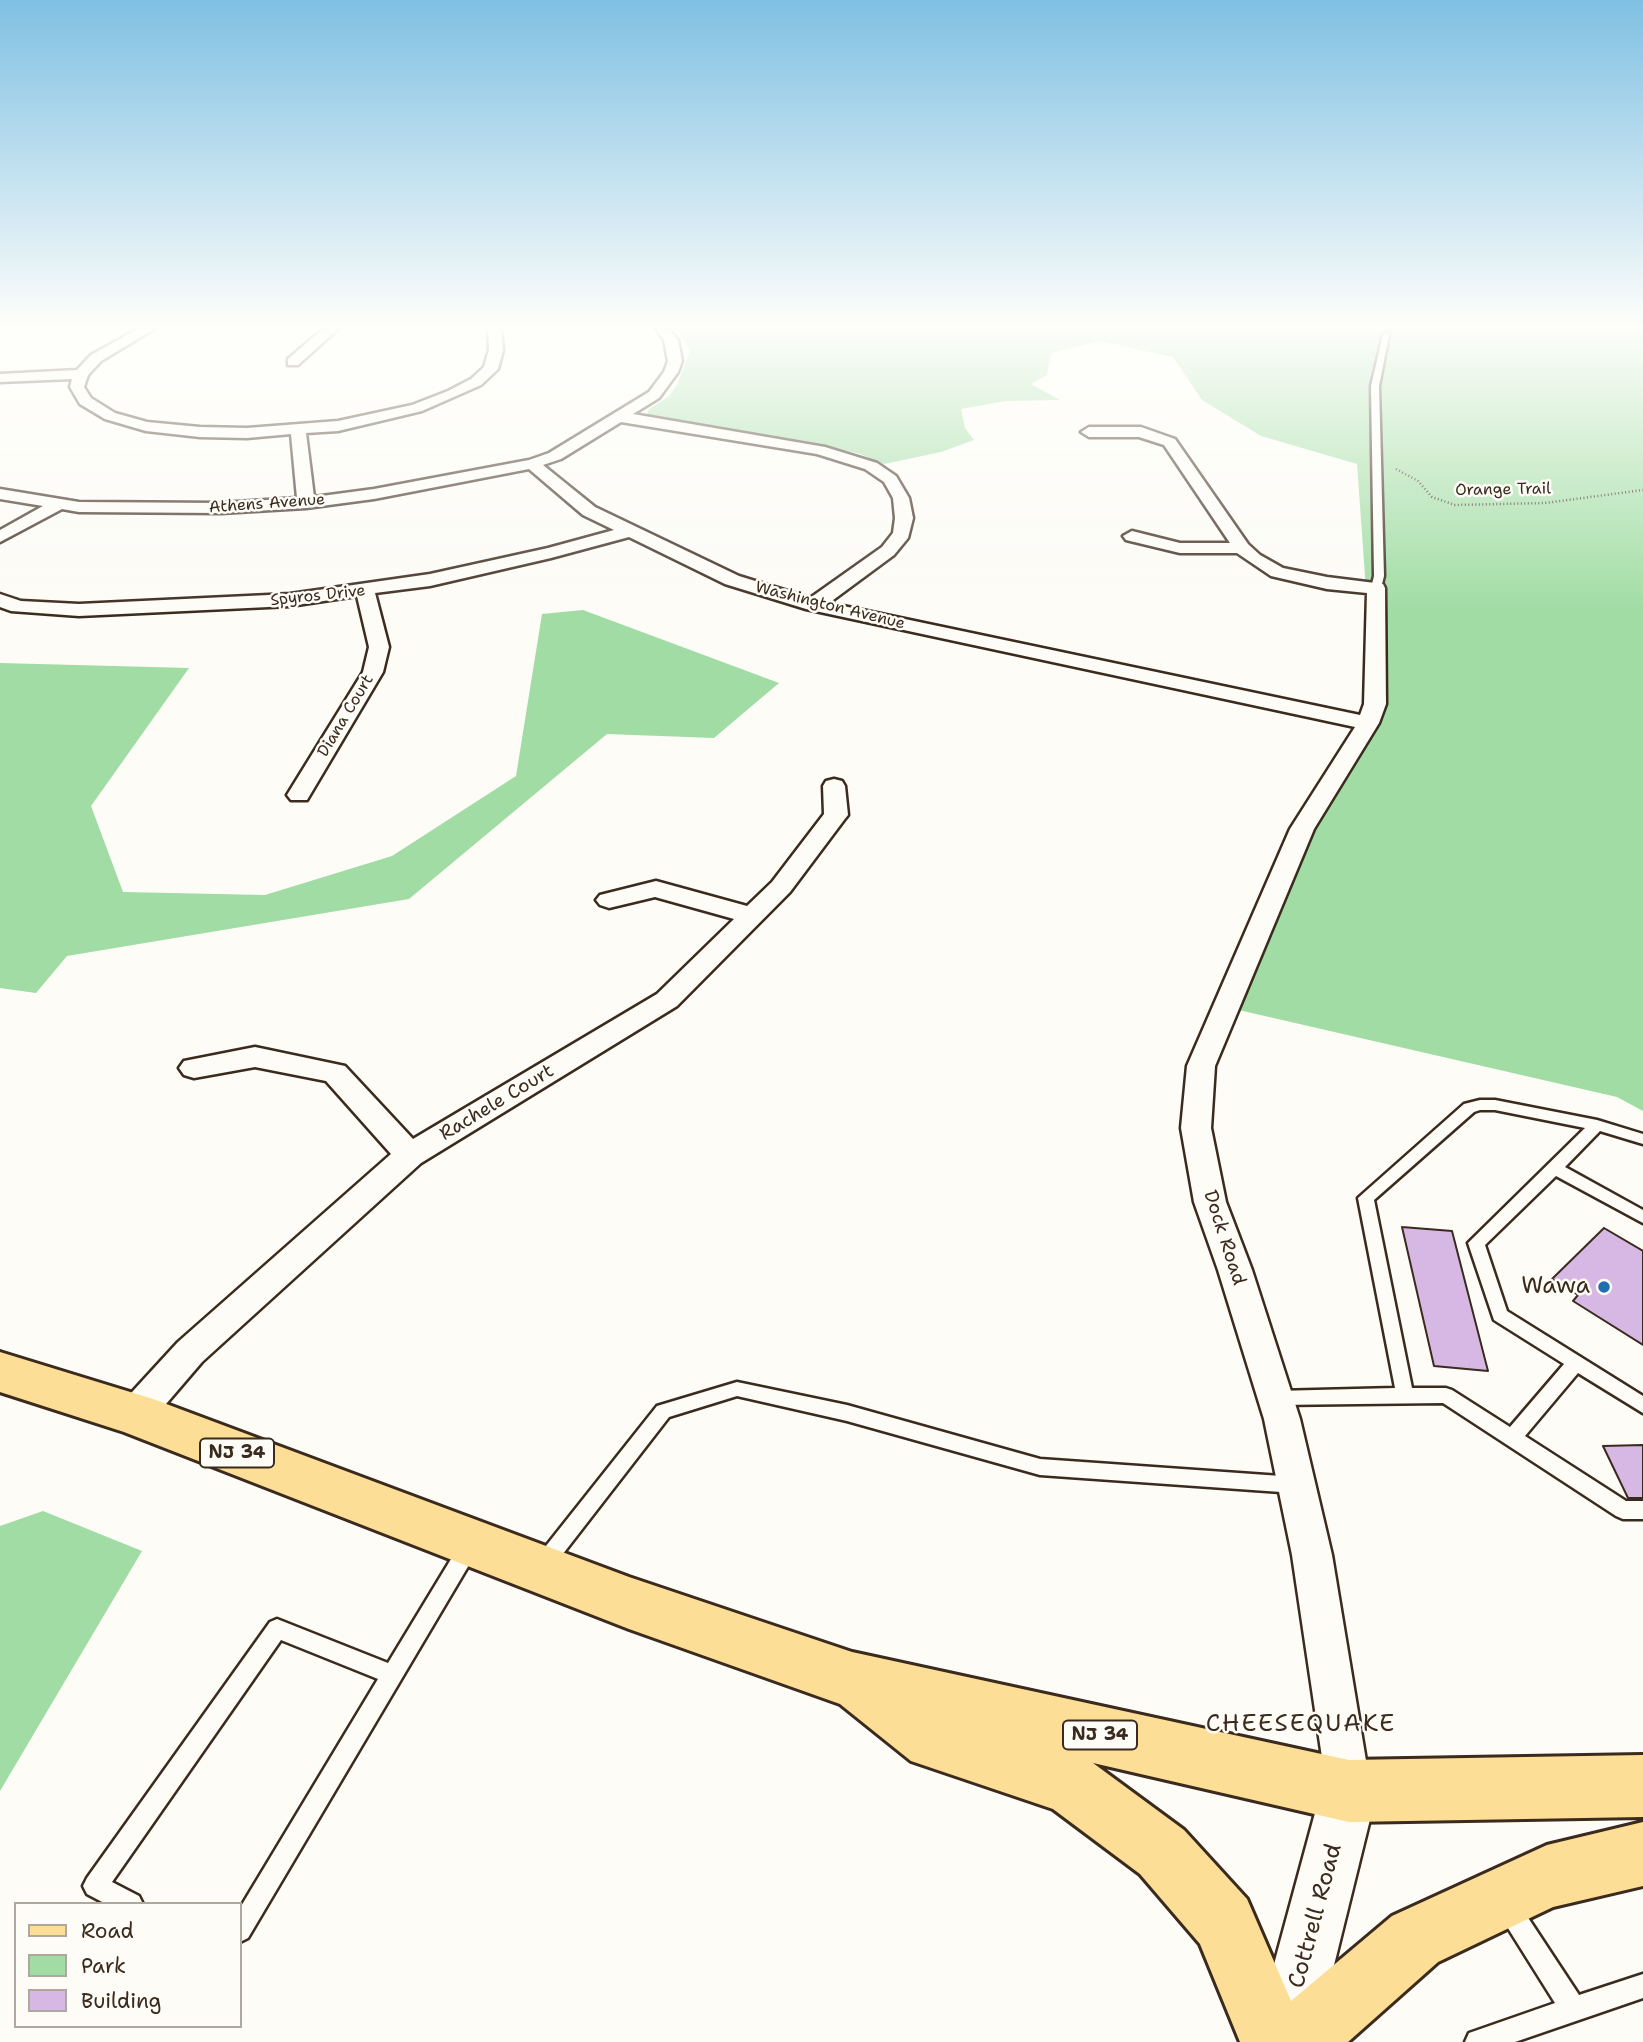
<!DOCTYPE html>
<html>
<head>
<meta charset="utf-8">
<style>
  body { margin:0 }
  #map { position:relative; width:1643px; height:2042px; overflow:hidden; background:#fdfcf7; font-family:"Shantell Sans",sans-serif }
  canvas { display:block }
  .legend { position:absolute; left:14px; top:1902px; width:228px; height:126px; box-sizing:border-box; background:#fdfcf7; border:2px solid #afa8a0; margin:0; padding:9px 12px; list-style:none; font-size:21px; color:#3b2a1e }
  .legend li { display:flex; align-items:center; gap:14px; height:35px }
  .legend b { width:35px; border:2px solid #afa8a0 }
</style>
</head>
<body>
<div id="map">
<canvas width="1643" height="2042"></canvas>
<ul class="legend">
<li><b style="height:9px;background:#fdde96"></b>Road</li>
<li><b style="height:19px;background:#a0dca3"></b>Park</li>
<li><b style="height:19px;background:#d7b8e5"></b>Building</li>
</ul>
</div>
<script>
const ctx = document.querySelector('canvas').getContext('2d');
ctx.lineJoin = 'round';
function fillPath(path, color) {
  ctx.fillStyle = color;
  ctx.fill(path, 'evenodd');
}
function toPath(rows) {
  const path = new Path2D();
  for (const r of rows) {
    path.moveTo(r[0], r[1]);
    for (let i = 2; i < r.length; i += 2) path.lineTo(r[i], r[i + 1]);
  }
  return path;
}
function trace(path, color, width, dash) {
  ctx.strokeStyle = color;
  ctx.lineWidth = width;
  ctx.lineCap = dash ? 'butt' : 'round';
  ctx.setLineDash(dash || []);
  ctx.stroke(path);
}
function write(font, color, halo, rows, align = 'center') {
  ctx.font = font + ' "Shantell Sans",sans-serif';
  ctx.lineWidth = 5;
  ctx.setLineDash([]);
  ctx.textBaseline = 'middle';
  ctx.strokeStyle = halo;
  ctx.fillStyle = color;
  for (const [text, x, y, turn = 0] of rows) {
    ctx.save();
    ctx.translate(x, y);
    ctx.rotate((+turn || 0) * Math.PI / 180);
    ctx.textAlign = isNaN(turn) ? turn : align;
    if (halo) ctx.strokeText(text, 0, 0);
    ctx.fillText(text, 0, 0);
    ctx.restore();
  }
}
fillPath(toPath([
  [678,329,1643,329,1643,1111,1617,1097,1230,1008,1373,688,1357,464,1261,436,1202,400,1173,357,1100,341,1051,353,1047,375,1031,384,1060,400,1006,401,961,409,965,428,974,440,941,452,884,464,860,454,831,447,654,418,647,415,649,409,668,397,677,385,690,351],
  [583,610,779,683,714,738,607,734,409,899,67,956,36,993,0,988,0,663,189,668,91,806,123,892,265,895,392,856,516,776,542,614],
  [43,1511,142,1551,0,1791,0,1526]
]), '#a0dca3');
const building = toPath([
  [1402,1227,1452,1231,1488,1371,1434,1366,1402,1227],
  [1604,1228,1643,1251,1643,1345,1573,1301,1578,1295,1552,1279,1604,1228],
  [1643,1445,1643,1498,1628,1498,1603,1446,1643,1445]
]);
fillPath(building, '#d7b8e5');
trace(building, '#3b2a1e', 2);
const service = toPath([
  [1386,333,1389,335,1379,386,1384,576,1381,588,1376,591,1371,588,1374,576,1371,386,1383,335,1386,333],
  [1480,1100,1495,1100,1597,1120,1643,1134,1643,1144,1600,1131,1565,1167,1643,1210,1643,1223,1556,1176,1485,1245,1507,1311,1643,1396,1643,1413,1578,1373,1525,1436,1626,1501,1643,1501,1643,1519,1623,1519,1616,1516,1443,1403,1276,1405,1270,1403,1267,1398,1270,1393,1276,1391,1395,1388,1358,1198,1464,1104,1480,1100],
  [1480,1110,1495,1110,1585,1128,1468,1243,1494,1320,1564,1364,1510,1427,1452,1390,1446,1388,1412,1388,1374,1200,1474,1112,1480,1110],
  [737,1382,847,1405,1040,1459,1295,1477,1302,1479,1305,1485,1302,1491,1295,1493,1040,1475,847,1421,737,1396,669,1417,552,1568,545,1571,538,1568,535,1562,538,1556,657,1406,737,1382],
  [469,1538,476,1541,479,1547,476,1553,248,1938,240,1942,240,1908,378,1679,281,1640,112,1882,139,1896,143,1904,106,1904,87,1894,83,1886,87,1878,270,1622,277,1619,388,1663,462,1541,469,1538],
  [1509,1897,1517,1901,1579,1995,1643,1974,1643,1998,1515,2042,1465,2042,1469,2033,1555,2003,1501,1917,1497,1909,1501,1901,1509,1897]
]);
const minor = toPath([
  [138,329,154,329,101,361,88,375,84,387,91,398,115,413,147,422,200,427,247,428,338,421,412,405,448,391,471,379,484,367,489,350,488,329,501,329,503,350,498,369,481,385,422,411,338,431,306,433,314,497,374,489,529,460,549,453,649,392,664,372,668,361,664,340,656,329,669,329,678,340,682,361,678,372,659,398,633,414,825,447,877,463,896,476,909,498,913,518,908,538,894,555,829,603,1360,715,1364,704,1367,593,1327,589,1271,576,1237,553,1180,553,1126,540,1123,536,1132,531,1180,543,1230,543,1164,445,1139,437,1089,437,1081,432,1089,427,1141,427,1175,439,1248,544,1260,555,1283,568,1327,577,1383,584,1385,588,1386,704,1379,723,1314,829,1215,1066,1211,1128,1226,1202,1252,1270,1300,1419,1332,1555,1371,1791,1365,1807,1349,1813,1333,1807,1327,1791,1292,1555,1264,1419,1218,1270,1194,1202,1181,1128,1187,1066,1290,829,1355,727,806,609,725,584,629,537,551,558,430,586,375,593,389,647,383,672,307,800,291,800,287,795,363,672,369,647,357,596,290,606,79,616,11,611,0,607,0,594,21,601,79,604,290,594,430,574,548,548,614,530,583,515,529,469,374,499,306,508,221,513,79,512,62,509,0,542,0,530,43,506,0,499,0,489,79,502,221,503,297,498,291,434,247,438,200,437,146,431,105,419,80,404,70,387,72,379,0,382,0,374,77,370,91,355,138,329],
  [621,422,817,454,865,469,884,482,893,498,895,518,893,533,882,547,810,598,739,576,595,507,543,465,561,459,621,422],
  [323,329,338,329,298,365,288,365,288,359,323,329],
  [834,779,842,781,845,786,848,815,844,820,790,892,677,1006,421,1163,202,1362,148,1425,135,1429,122,1425,117,1414,122,1403,178,1342,391,1154,326,1081,255,1067,194,1078,184,1075,179,1068,184,1061,255,1047,345,1066,413,1139,657,994,734,919,655,897,609,908,600,905,596,900,600,895,656,881,747,906,772,882,824,814,823,786,826,781,834,779]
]);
const tertiary = toPath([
  [1349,1763,1369,1771,1377,1791,1315,2042,1253,2042,1321,1791,1329,1771,1349,1763]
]);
const primary = toPath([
  [0,1352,153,1399,629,1577,852,1652,1349,1760,1643,1755,1643,1817,1349,1822,1093,1763,1184,1830,1247,1899,1291,2001,1392,1916,1547,1845,1643,1822,1643,1886,1553,1907,1438,1962,1348,2042,1240,2042,1200,1944,1140,1874,1053,1809,911,1761,840,1704,629,1629,124,1432,0,1392,0,1352]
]);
trace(service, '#3b2a1e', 5);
trace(minor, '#3b2a1e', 5);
trace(tertiary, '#3b2a1e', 5);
trace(primary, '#3b2a1e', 6);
trace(toPath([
  [1396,469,1418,481,1432,497,1455,505,1545,503,1643,490]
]), '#3b2a1e', 2.5, [1, 2.5]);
fillPath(service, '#fdfcf7');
fillPath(minor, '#fdfcf7');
fillPath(tertiary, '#fdfcf7');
fillPath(primary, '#fdde96');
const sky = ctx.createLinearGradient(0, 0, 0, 615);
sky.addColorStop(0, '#7fc0e3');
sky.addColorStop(0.53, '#fefefb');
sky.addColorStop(1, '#fefefb00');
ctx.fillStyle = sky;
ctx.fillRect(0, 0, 1643, 615);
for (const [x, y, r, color] of [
  [1604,1287,7,"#1f6fb2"]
]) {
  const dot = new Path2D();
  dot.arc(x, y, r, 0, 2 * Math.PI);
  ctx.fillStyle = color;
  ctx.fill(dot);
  trace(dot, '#fdfcf7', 2.5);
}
write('16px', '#3b2a1e', '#fdfcf7', [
  ["Orange Trail",1503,490,-1],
  ["Athens Avenue",267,504,-4],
  ["Spyros Drive",318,596,-6],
  ["Washington Avenue",830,606,14],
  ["Diana Court",346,716,-59]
]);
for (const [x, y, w] of [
  [237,1453,74],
  [1100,1735,74]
]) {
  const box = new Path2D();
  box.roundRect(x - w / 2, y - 14.5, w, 29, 5);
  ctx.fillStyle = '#fdfcf7';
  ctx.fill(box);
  trace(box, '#3b2a1e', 2);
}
write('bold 18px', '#3b2a1e', null, [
  ["NJ 34",237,1453],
  ["NJ 34",1100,1735]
]);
write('19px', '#3b2a1e', '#fdfcf7', [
  ["Rachele Court",497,1103,-31],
  ["Dock Road",1224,1238,72]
]);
write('23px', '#3b2a1e', '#fdfcf7', [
  ["Wawa",1590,1287]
], 'right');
write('23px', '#3b2a1e', '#fdfcf7', [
  ["Cottrell Road",1316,1916,-75]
]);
ctx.letterSpacing = '2px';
write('24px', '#3b2a1e', '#fdfcf7', [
  ["CHEESEQUAKE",1301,1725]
]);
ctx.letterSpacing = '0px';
</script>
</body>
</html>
